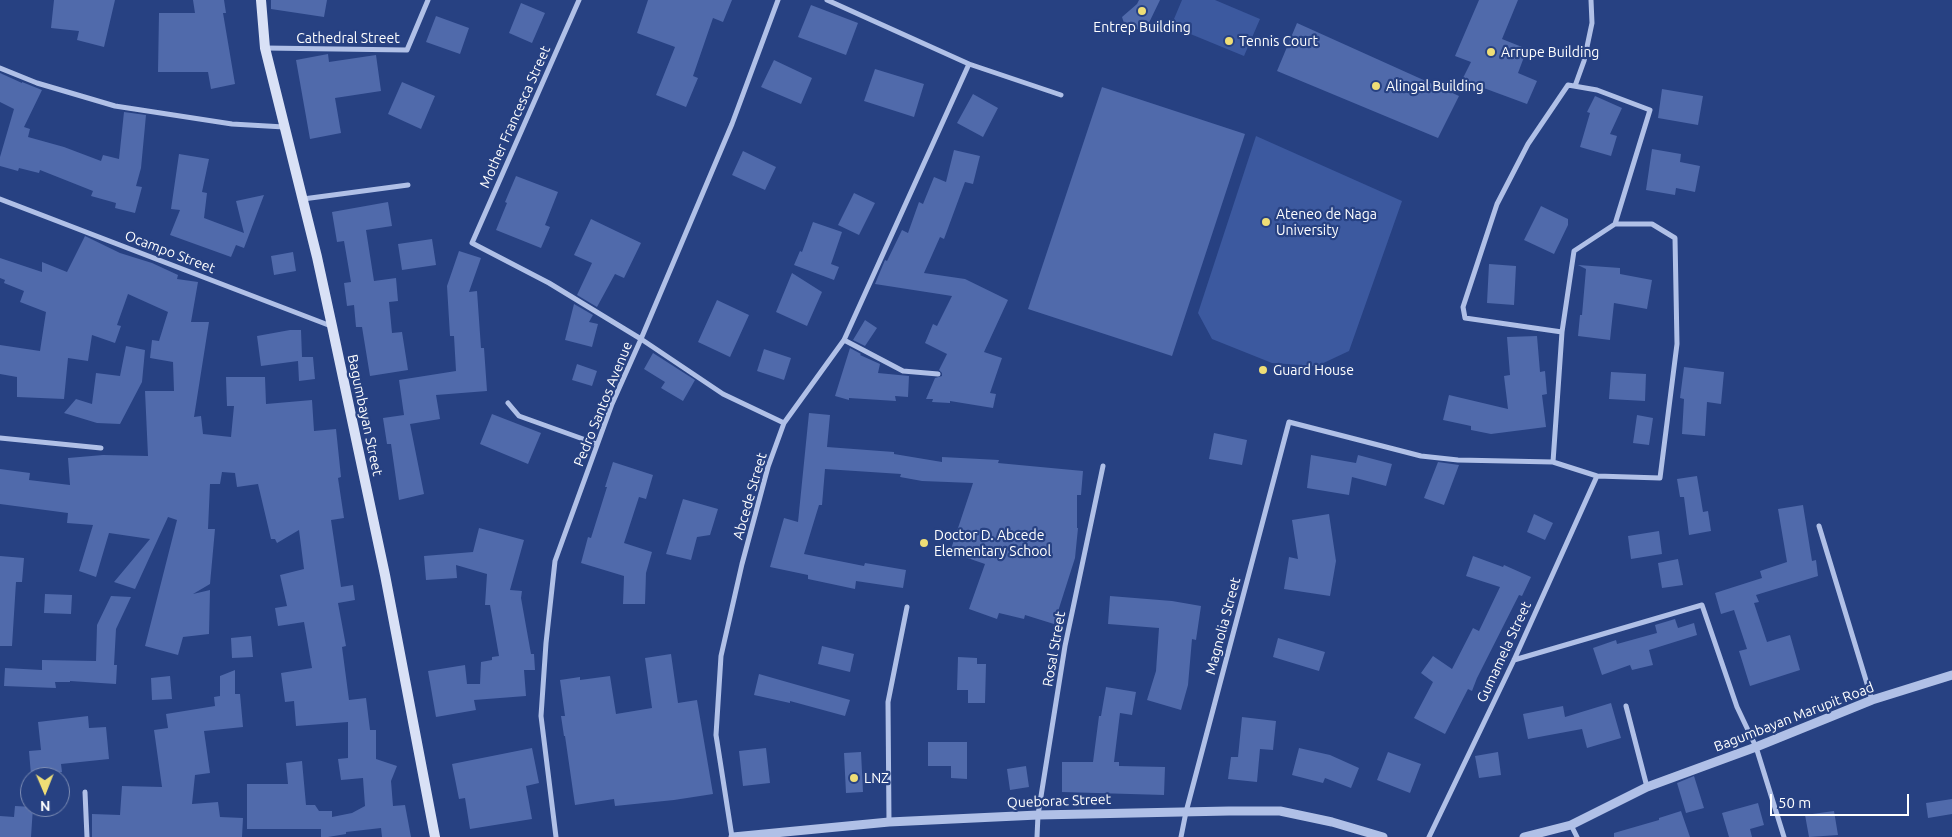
<!DOCTYPE html>
<style>
body{margin:0}
#map{position:relative;width:1952px;height:837px;overflow:hidden;background:#274182;font-family:Ubuntu,sans-serif}
canvas{display:block}
.north{position:absolute;left:20px;top:767px;width:50px;height:50px;box-sizing:border-box;background:#274182;border:1px solid #7d8db4;border-radius:50%;rotate:179deg;font-size:14px;font-weight:700;line-height:20px;text-align:center;color:#fff}
.north::after{content:'';display:block;margin:auto;width:18px;height:22px;background:#efde76;clip-path:polygon(50% 0,100% 100%,50% 72%,0 100%)}
.scale{position:absolute;left:1770px;top:794px;width:139px;height:22px;box-sizing:border-box;border:2px solid #fff;border-top:0;padding-left:6px;font-size:15px;line-height:18px;white-space:nowrap;color:#fff;-webkit-text-stroke:4px #274182;paint-order:stroke}
</style>
<div id="map">
<canvas width="1952" height="837"></canvas>
<div class="north">N</div>
<div class="scale">50 m</div>
</div>
<script>
const context = document.querySelector('canvas').getContext('2d');
context.lineJoin = 'round';
function fill(path, color) { context.fillStyle = color; context.fill(path, 'evenodd'); }
const toPath = rows => new Path2D(rows.map(r => 'M' + r).join(''));
function stroke(path, color, width, dash) { context.strokeStyle = color; context.lineWidth = width; context.lineCap = dash ? 'butt' : 'round'; context.setLineDash(dash || []); context.stroke(path); }
function label(font, color, halo, rows, align = 'center') {
  context.font = font + ' Ubuntu,sans-serif'; context.lineWidth = 4.5; context.setLineDash([]); context.textBaseline = 'middle'; context.strokeStyle = halo; context.fillStyle = color; for (const [text, x, y, turn = 0] of rows) {
    context.save(); context.translate(x, y); context.rotate((+turn || 0) * Math.PI / 180); context.textAlign = isNaN(turn) ? turn : align; if (halo) context.strokeText(text, 0, 0); context.fillText(text, 0, 0); context.restore();
  }
}
const green = toPath([
 [1182,0,1215,0,1260,19,1244,56,1171,26],
 [1256,136,1402,201,1349,351,1317,366,1272,363,1212,339,1198,313]
]);
const building = toPath([
 [54,0,115,0,104,47,77,40,79,31,51,28],
 [193,0,224,0,226,13,223,13,235,84,211,89,208,72,158,72,159,13,195,13],
 [271,0,327,0,324,17,271,9],
 [648,0,732,0,723,22,713,18,693,76,698,78,686,107,656,95,675,47,637,33],
 [1139,0,1160,0,1145,31,1125,26,1122,17,1137,4],
 [1479,0,1518,0,1502,39,1527,49,1518,73,1537,81,1527,104,1462,80,1471,62,1455,56],
 [521,3,545,13,532,43,509,33],
 [811,5,858,23,846,55,798,37],
 [436,16,469,28,460,54,426,42],
 [1297,23,1459,96,1438,138,1277,71],
 [328,54,329,62,376,55,381,91,335,98,341,133,310,139,296,60],
 [774,60,812,78,801,104,761,87],
 [875,69,924,84,914,117,864,101],
 [0,73,22,83,22,82,42,90,24,127,30,129,28,137,64,147,101,161,103,155,119,159,124,112,146,115,141,168,136,186,142,187,135,213,115,208,116,203,91,196,93,191,40,170,39,173,19,168,18,171,0,166,0,157,14,109,0,102],
 [402,82,435,96,421,129,388,114],
 [1102,87,1245,134,1172,356,1028,309],
 [1662,89,1703,96,1698,125,1658,118],
 [973,94,998,108,983,137,957,123],
 [1595,96,1622,108,1610,134,1617,136,1611,156,1580,147,1590,113,1587,112],
 [1652,149,1681,154,1680,162,1700,166,1695,192,1676,188,1675,195,1646,190],
 [954,150,980,156,973,184,965,182,944,239,940,237,924,273,965,279,1008,300,984,352,1002,358,990,393,996,394,993,408,950,401,950,403,932,402,933,399,926,399,935,378,942,376,942,373,939,370,947,354,925,343,933,324,937,326,952,296,875,284,885,260,887,261,902,230,908,233,919,202,923,204,934,177,946,182],
 [743,151,776,167,765,190,732,175],
 [179,154,209,159,202,192,207,193,204,218,244,233,236,201,264,195,244,248,236,245,231,257,170,235,180,210,171,209],
 [516,176,558,192,545,225,550,227,541,248,496,230,507,203,505,202],
 [854,193,875,203,859,235,838,225],
 [388,202,392,226,366,230,374,281,396,278,398,301,389,302,392,333,402,332,408,370,370,376,362,327,356,327,354,305,347,306,344,283,351,282,344,241,337,242,332,212],
 [1541,206,1568,219,1568,225,1554,254,1524,240],
 [591,219,641,243,624,278,615,274,597,307,577,295,592,263,574,255],
 [813,222,842,232,831,264,839,267,834,280,794,265,800,251,802,252],
 [85,236,120,253,152,263,178,275,177,279,198,282,191,322,209,322,194,417,201,416,203,434,231,437,234,406,227,406,226,377,265,377,266,404,312,400,314,431,336,429,341,477,338,478,344,518,331,520,341,587,353,585,355,600,338,603,346,646,342,647,349,700,366,698,370,730,376,730,376,759,397,766,391,781,393,806,405,805,411,837,382,837,381,828,346,832,346,834,328,837,321,837,321,829,247,829,247,784,288,784,286,763,302,761,306,805,315,805,319,811,332,811,332,817,352,813,365,806,363,778,341,780,338,759,348,758,348,722,296,726,294,701,285,702,281,673,312,668,304,622,278,626,275,608,287,606,280,575,304,569,299,530,277,543,275,539,271,539,258,484,237,487,235,473,222,472,220,484,210,484,208,529,215,529,210,584,193,594,210,590,209,634,183,637,178,655,145,646,177,520,168,517,135,589,114,582,150,539,109,533,96,577,79,571,93,525,67,523,68,513,0,504,0,469,30,473,29,480,70,485,68,458,103,455,148,456,145,391,174,391,173,362,150,358,152,340,159,341,168,312,128,294,117,325,121,326,115,343,92,335,88,361,68,358,64,399,17,397,17,377,0,374,0,345,40,351,46,312,20,302,24,291,4,283,5,280,0,278,0,258,42,272,42,262,67,272],
 [432,239,436,265,402,270,398,244],
 [459,251,481,258,469,292,477,291,481,348,484,348,487,391,436,395,440,419,410,424,424,494,399,500,391,444,387,444,383,418,404,415,399,380,456,371,454,336,450,336,447,286],
 [293,252,296,271,274,275,271,256],
 [1489,264,1516,266,1514,305,1487,303],
 [1578,265,1620,268,1620,274,1652,280,1647,309,1614,303,1610,340,1578,336,1580,315,1582,315,1586,269],
 [792,273,822,292,807,326,776,312],
 [717,300,749,315,730,357,698,342],
 [574,304,593,315,589,322,598,324,592,347,565,340],
 [865,320,877,328,865,346,853,340],
 [290,330,301,330,302,357,313,357,315,379,299,381,298,361,261,366,257,336],
 [1537,336,1540,372,1545,371,1547,394,1542,395,1546,427,1491,434,1471,430,1471,426,1443,420,1449,395,1508,409,1504,376,1510,375,1507,337],
 [126,346,145,350,142,382,120,424,97,423,64,413,76,399,92,404,96,373,120,376],
 [850,348,861,354,860,355,880,364,878,373,909,376,908,397,895,396,896,401,849,398,849,400,835,396],
 [764,349,791,358,784,380,757,371],
 [653,353,695,380,683,401,661,388,665,382,644,369],
 [577,364,597,371,592,386,572,380],
 [1684,367,1724,372,1721,404,1707,402,1705,436,1682,434,1684,399,1680,398],
 [1611,372,1646,374,1645,401,1609,399],
 [809,413,830,415,827,447,894,452,894,454,942,462,942,457,999,460,998,463,1083,471,1081,495,1077,495,1077,528,1078,528,1075,558,1054,624,1025,615,1024,619,999,613,997,619,969,609,985,564,950,552,973,483,922,481,900,477,901,474,825,469,822,505,819,505,804,554,864,566,865,563,906,570,903,588,856,581,855,589,808,579,808,575,770,567,784,518,798,522],
 [492,414,541,433,528,464,480,444],
 [1637,415,1653,418,1649,445,1633,443],
 [1214,433,1247,440,1242,465,1209,459],
 [1311,455,1356,463,1358,455,1392,464,1386,486,1352,477,1349,495,1307,488],
 [613,462,653,475,646,499,639,497,624,543,652,552,646,573,645,604,623,604,624,576,581,563,588,537,591,538,607,487,605,487],
 [1438,462,1459,465,1444,505,1424,498],
 [1697,476,1703,512,1708,511,1711,531,1689,535,1684,497,1680,497,1677,479],
 [683,499,718,509,710,535,697,537,691,560,666,554],
 [1803,505,1812,561,1816,560,1818,576,1756,595,1759,602,1754,603,1767,642,1790,635,1800,670,1750,686,1739,651,1747,649,1734,610,1721,614,1715,593,1762,578,1760,571,1787,562,1778,509],
 [1329,514,1336,561,1330,596,1284,589,1289,557,1298,559,1292,520],
 [1534,514,1553,523,1545,540,1527,532],
 [479,528,524,540,510,590,522,591,521,598,531,654,534,654,535,670,524,670,526,696,474,700,476,710,436,717,428,671,465,665,467,684,480,684,481,662,492,660,492,657,499,656,490,605,485,605,487,574,456,565,457,578,426,580,424,556,473,552],
 [1659,531,1662,554,1631,559,1628,536],
 [0,556,24,558,22,582,16,582,12,646,0,646],
 [1473,556,1503,567,1504,565,1531,577,1522,596,1519,595,1477,678,1472,691,1468,689,1445,734,1414,718,1433,682,1421,673,1433,656,1452,669,1473,628,1479,631,1500,587,1466,576],
 [1678,559,1683,585,1662,588,1658,563],
 [45,594,72,595,71,614,44,613],
 [111,596,131,597,116,629,114,665,117,665,116,684,70,681,70,682,55,682,56,688,4,686,5,668,42,670,42,660,96,661,97,625],
 [1110,596,1172,601,1201,606,1196,640,1192,639,1188,685,1181,710,1147,700,1156,671,1159,628,1108,624],
 [1675,619,1678,628,1694,623,1697,635,1649,650,1653,665,1632,670,1630,665,1602,675,1593,648,1616,640,1617,644,1657,633,1655,625],
 [251,636,253,657,232,658,231,638],
 [1278,638,1325,652,1319,671,1273,657],
 [822,646,854,654,850,672,818,664],
 [671,654,678,703,697,700,713,794,674,800,615,806,614,799,575,805,565,736,564,736,561,716,565,716,560,680,580,677,580,680,610,676,616,714,652,708,645,658],
 [958,657,977,658,977,664,986,664,985,703,968,703,968,690,957,690],
 [235,670,235,694,240,694,243,727,204,731,210,773,195,775,192,804,218,802,220,817,243,818,242,837,92,837,92,814,120,815,122,786,162,787,154,730,168,728,166,714,215,706,214,697,220,696,220,676],
 [759,674,850,700,845,716,790,701,790,703,754,695],
 [170,676,172,699,152,700,151,678],
 [1106,687,1136,692,1132,715,1120,713,1114,762,1119,762,1119,766,1165,767,1164,795,1062,792,1062,762,1093,762,1099,716,1101,716],
 [1611,703,1621,738,1587,748,1582,729,1528,739,1523,714,1563,706,1565,717],
 [88,716,89,728,106,727,109,759,61,764,62,772,31,775,29,751,41,750,38,722],
 [1242,717,1276,721,1273,750,1260,749,1257,782,1228,779,1231,757,1238,757],
 [928,742,967,742,967,779,951,778,951,766,928,766],
 [532,748,539,783,526,786,532,819,470,829,465,798,459,799,452,764],
 [766,748,770,783,743,786,739,751],
 [1299,748,1330,755,1359,768,1351,788,1325,778,1323,783,1292,775],
 [861,752,863,792,846,793,844,753],
 [1388,752,1421,764,1410,793,1377,780],
 [1498,752,1501,775,1479,778,1475,756],
 [1026,766,1029,787,1010,790,1007,769],
 [1694,776,1704,808,1686,813,1677,783],
 [1952,799,1952,814,1928,818,1926,803],
 [1758,803,1764,825,1750,829,1752,837,1729,837,1722,813],
 [15,806,33,807,31,837,0,837,0,816,14,817],
 [1681,811,1690,837,1614,837,1614,833,1659,820,1659,818],
 [1834,811,1838,835,1809,837,1805,815]
]);
const minor = toPath([
 [579,0,472,243,549,283,641,339,723,394,784,423],
 [827,0,969,64,1061,95],
 [265,48,407,50,428,0],
 [0,68,37,83,115,106,232,124,284,127],
 [1575,86,1584,61,1592,23,1591,0],
 [0,199,331,326],
 [303,199,408,185],
 [1562,332,1465,318,1463,307,1497,204,1528,144,1568,85,1597,90,1650,110,1615,224],
 [844,340,903,371,938,374],
 [508,403,519,416,597,444],
 [0,438,101,448],
 [1819,526,1872,700],
 [1514,660,1702,605,1737,707,1756,747,1784,837],
 [1626,706,1647,787],
 [85,792,87,837],
 [889,822,888,702,907,607],
 [1571,825,1577,837],
 [556,837,541,716,546,643,555,561,612,404,641,339,732,124,778,0],
 [732,837,716,735,721,656,742,564,768,467,784,423,844,340,969,64],
 [1037,837,1038,815,1065,646,1103,466],
 [1181,837,1186,812,1289,422,1421,456,1458,460,1553,462,1597,476,1660,478,1677,344,1675,238,1652,224,1615,224,1574,251,1562,332,1553,462],
 [1429,837,1514,660,1597,476]
]);
const tertiary = toPath([
 [733,837,889,822,1038,815,1229,811,1280,811,1332,822,1383,837],
 [1524,837,1571,825,1647,787,1756,747,1872,700,1952,675]
]);
const secondary = toPath([
 [261,0,265,48,317,257,332,326,385,575,435,837]
]);
const markers = [
 [1142,11,5,"#efde76"],
 [1229,41,5,"#efde76"],
 [1491,52,5,"#efde76"],
 [1376,86,5,"#efde76"],
 [1266,222,5,"#efde76"],
 [1263,370,5,"#efde76"],
 [924,543,5,"#efde76"],
 [854,778,5,"#efde76"]
];
const poiNames = [
 ["Entrep Building",1142,27,"center"],
 ["Tennis Court",1239,41],
 ["Arrupe Building",1501,52],
 ["Alingal Building",1386,86],
 ["Ateneo de Naga",1276,214],
 ["University",1276,230],
 ["Guard House",1273,370],
 ["Doctor D. Abcede",934,535],
 ["Elementary School",934,551],
 ["LNZ",864,778]
];
const streetNames = [
 ["Cathedral Street",348,38],
 ["Mother Francesca Street",515,117,-66],
 ["Ocampo Street",170,252,21],
 ["Pedro Santos Avenue",603,404,-68],
 ["Bagumbayan Street",365,415,78],
 ["Abcede Street",750,496,-74],
 ["Magnolia Street",1223,626,-75],
 ["Rosal Street",1054,649,-80],
 ["Gumamela Street",1504,652,-65],
 ["Bagumbayan Marupit Road",1794,717,-21],
 ["Queborac Street",1059,801,-2]
];
fill(green, '#3c599f');
fill(building, '#506aab');
stroke(minor, '#b0c0e7', 5);
stroke(tertiary, '#b0c0e7', 9);
stroke(secondary, '#d9e1f6', 10);
for (const [x, y, r, color] of markers) { const dot = new Path2D(); dot.arc(x, y, r, 0, 2 * Math.PI); context.fillStyle = color; context.fill(dot); stroke(dot, '#274182', 2); }
label('14px', '#fff', '#274182', poiNames, 'left');
label('14px', '#fff', '#274182', streetNames);
</script>
